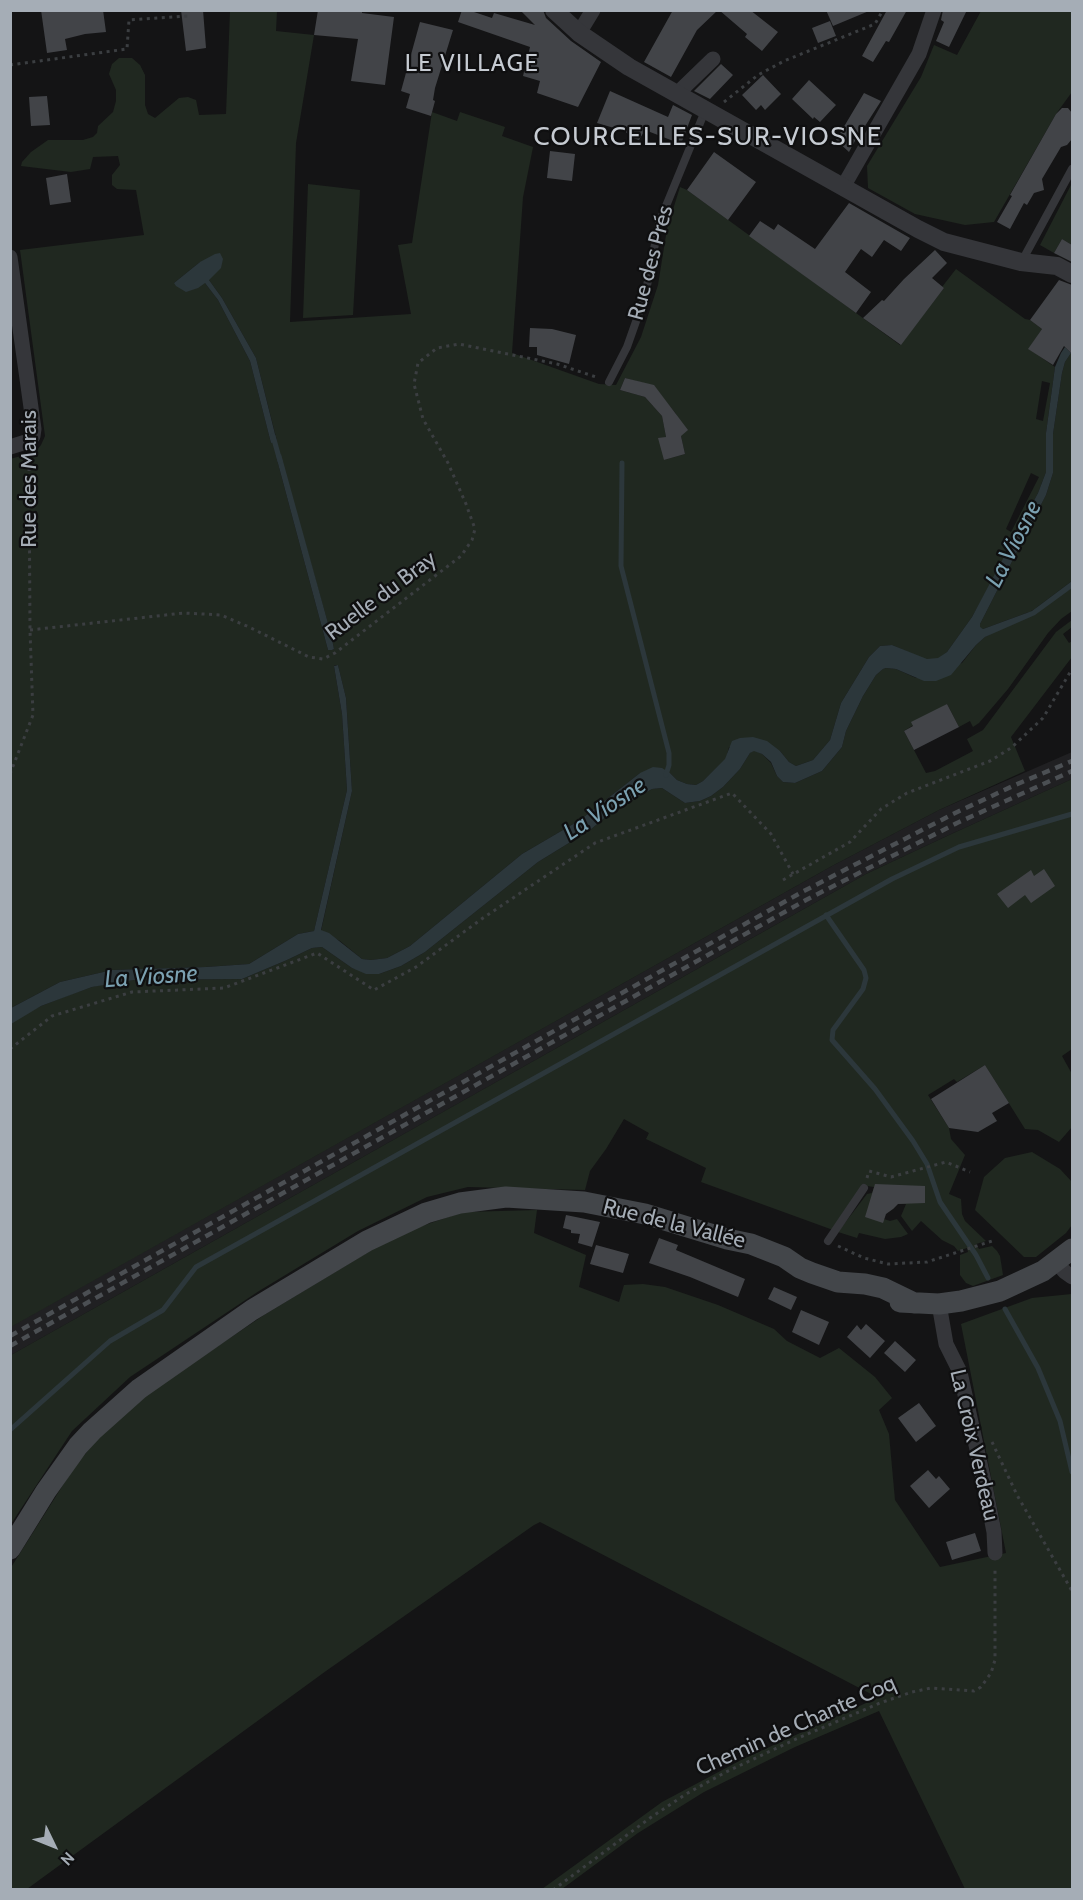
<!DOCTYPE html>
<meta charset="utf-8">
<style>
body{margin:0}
#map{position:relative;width:1083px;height:1900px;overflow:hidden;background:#141415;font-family:Cabin,sans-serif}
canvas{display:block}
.frame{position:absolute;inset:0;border:12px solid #a5adb6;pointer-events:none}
.north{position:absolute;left:24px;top:1816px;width:60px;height:60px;-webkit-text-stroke:4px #0f0f10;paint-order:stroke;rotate:133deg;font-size:16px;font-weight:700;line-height:24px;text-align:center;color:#a5adb6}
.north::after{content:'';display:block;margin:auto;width:21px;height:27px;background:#a5adb6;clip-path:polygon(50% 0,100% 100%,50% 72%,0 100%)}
</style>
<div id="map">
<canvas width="1083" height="1900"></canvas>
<div class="frame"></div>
<div class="north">N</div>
</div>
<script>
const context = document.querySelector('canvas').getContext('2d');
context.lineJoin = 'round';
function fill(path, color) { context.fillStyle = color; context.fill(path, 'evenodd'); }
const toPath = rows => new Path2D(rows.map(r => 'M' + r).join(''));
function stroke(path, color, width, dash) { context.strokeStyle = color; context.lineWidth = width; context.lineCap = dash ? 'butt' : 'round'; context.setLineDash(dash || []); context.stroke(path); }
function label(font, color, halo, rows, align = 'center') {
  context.font = font + ' Cabin,sans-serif'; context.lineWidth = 4.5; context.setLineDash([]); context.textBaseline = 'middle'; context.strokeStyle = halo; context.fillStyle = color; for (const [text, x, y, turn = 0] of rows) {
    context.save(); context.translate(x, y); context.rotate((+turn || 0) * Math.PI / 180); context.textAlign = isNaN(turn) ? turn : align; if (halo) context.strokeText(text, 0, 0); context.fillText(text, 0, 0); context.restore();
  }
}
const built = toPath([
 [1072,752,1072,779,947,836,866,874,11,1355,10,1327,832,866,939,810]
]);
const green = toPath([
 [230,11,277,11,276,31,314,35,296,143,290,322,411,314,398,245,412,243,432,112,457,121,460,112,505,127,502,136,533,147,523,197,512,353,599,384,616,385,641,337,658,285,667,229,680,187,687,190,900,345,944,288,942,287,956,269,1025,319,1030,320,1042,329,1029,349,1055,367,1046,433,1046,472,1038,493,990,585,972,617,947,652,938,659,927,660,892,645,880,646,869,657,841,703,830,740,813,760,796,766,789,762,780,751,729,747,726,759,703,781,696,785,687,784,677,780,670,773,640,773,580,820,522,854,410,946,387,958,371,960,362,959,340,941,321,931,352,791,346,698,338,665,335,665,334,666,342,714,347,790,314,931,298,934,249,964,206,967,112,970,60,982,11,1008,10,459,35,452,41,445,45,436,20,250,144,235,136,190,117,189,112,185,112,175,120,165,118,156,93,157,90,169,71,172,21,166,22,162,31,152,48,140,83,140,93,137,97,133,98,126,113,112,116,101,116,90,109,74,112,64,119,58,132,58,140,65,145,75,145,105,148,114,155,118,179,98,188,97,196,100,199,115,226,114],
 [200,262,209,280,222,298,256,358,277,441,271,443,250,361,218,300,205,283,174,283],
 [625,378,654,386,676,414,685,454,664,460,666,437,662,416,645,397,620,390],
 [1042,381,1050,383,1043,421,1036,419],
 [280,455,331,634,334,649,332,650,328,650,276,456],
 [1031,473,1039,477,1011,532,1006,529],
 [981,11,1072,11,1072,92,1056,114,994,222,965,225,915,214,868,188,867,166,921,77,934,45,957,55],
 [1072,183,1072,245,1062,239,1054,253,1040,245],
 [308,184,360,190,353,315,303,318],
 [1071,353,1072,581,1032,611,983,629,980,628,980,624,1046,495,1053,473,1053,434,1062,373,1065,362],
 [1072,588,1072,611,1061,619,1048,633,1008,689,979,723,973,727,970,721,959,727,947,704,904,731,926,773,935,771,973,751,967,739,983,730,1056,632,1072,620,1072,627,1063,634,1069,643,1072,641,1072,657,1011,737,1025,771,939,810,832,866,11,1327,10,1024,19,1017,41,1006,72,994,92,987,113,982,134,980,242,979,287,960,312,948,322,947,352,968,379,974,401,966,425,952,538,862,590,830,613,811,652,789,662,788,685,803,700,801,711,796,723,787,740,769,750,753,754,750,762,754,771,763,777,776,783,782,795,783,822,771,842,747,846,731,863,696,876,675,883,669,886,668,896,669,916,678,962,663,976,645,985,637],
 [1072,779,1072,1049,1062,1056,1072,1074,1072,1127,1059,1142,1038,1130,1025,1129,985,1065,957,1082,954,1079,928,1095,949,1128,951,1139,965,1155,949,1194,961,1199,962,1214,965,1221,986,1241,976,1244,979,1249,992,1246,997,1251,1000,1256,1003,1275,973,1286,966,1283,960,1275,960,1255,968,1252,967,1248,958,1251,954,1246,942,1240,921,1221,912,1231,901,1216,906,1204,897,1204,893,1209,886,1211,884,1219,890,1221,897,1219,908,1234,901,1237,885,1239,859,1233,857,1238,838,1232,867,1194,872,1193,874,1187,867,1186,833,1230,701,1182,706,1168,646,1139,649,1133,624,1119,606,1149,590,1171,585,1190,468,1187,427,1197,358,1231,259,1291,130,1377,72,1431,11,1524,11,1355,866,874,947,836],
 [1032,1152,1060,1169,1072,1182,1072,1225,1066,1233,1036,1257,1024,1257,975,1210,984,1177,1005,1158],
 [537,1210,534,1233,586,1255,579,1287,619,1302,624,1285,643,1284,665,1287,718,1305,774,1329,787,1341,820,1358,839,1348,875,1377,892,1398,879,1410,889,1434,895,1500,940,1567,1006,1553,961,1324,1032,1298,1072,1294,1072,1889,965,1889,879,1711,795,1747,704,1792,638,1833,562,1889,542,1889,662,1802,743,1759,866,1703,872,1697,871,1694,540,1522,534,1525,326,1671,27,1889,11,1889,10,1569,75,1466,102,1434,153,1390,264,1315,375,1248,419,1227,463,1212]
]);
const water = toPath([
 [220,253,223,259,221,268,209,280,222,298,256,358,277,442,271,443,250,361,218,300,205,283,198,288,186,292,176,286,174,283,200,262,215,254],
 [1065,347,1071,353,1065,362,1062,373,1053,434,1053,473,1046,495,980,624,980,627,983,629,1032,611,1072,581,1072,588,1035,615,985,637,976,645,951,675,936,681,924,681,896,669,886,668,883,669,876,675,863,696,846,731,842,747,822,771,795,783,783,782,777,776,771,762,762,754,754,751,750,753,740,769,723,787,711,796,700,801,685,803,662,788,652,789,613,811,590,830,538,862,425,952,401,966,379,974,366,974,352,968,322,947,312,948,287,960,242,979,134,980,92,987,41,1006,11,1024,11,1008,60,982,112,970,206,967,249,964,298,934,314,931,347,790,342,714,334,666,338,665,346,698,352,791,321,930,329,933,362,959,371,960,387,958,410,946,522,854,580,820,640,773,653,767,662,768,670,773,677,780,687,784,696,785,703,781,725,759,732,741,740,738,753,737,767,741,780,751,789,762,796,766,813,760,830,740,841,703,869,657,880,646,892,645,927,659,938,658,947,652,972,617,1038,493,1046,472,1046,433,1055,367,1061,353],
 [281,454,331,634,334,649,332,650,328,650,276,456]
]);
const stream = toPath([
 [273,436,280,461],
 [622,463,621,566,669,753,669,765,666,775],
 [826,915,864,970,866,978,863,989,833,1030,832,1040,875,1089,913,1141,927,1164,940,1202,976,1255,988,1278],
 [1005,1309,1038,1368,1060,1421,1072,1472],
 [10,1430,110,1341,163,1310,196,1267,892,879,959,847,1072,814]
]);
const building = toPath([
 [41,10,103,10,106,32,85,34,65,39,67,50,47,53],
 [181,10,203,10,206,48,186,51],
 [318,10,362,10,362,13,394,17,385,85,351,81,358,39,314,35],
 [462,10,468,10,492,18,494,13,535,25,520,10,543,10,546,18,571,41,601,62,578,107,537,93,540,81,523,76,530,47,458,22],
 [673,10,718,10,697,30,671,77,644,62],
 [719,10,750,10,778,32,762,51,745,37,747,34],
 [826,10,869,10,869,11,833,26],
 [887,10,907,10,889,42,886,41,873,62,862,56],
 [943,10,967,10,949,47,936,41,944,22,941,20],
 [830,21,836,36,818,43,812,28],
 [420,22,453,30,435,88,433,100,435,101,431,116,406,108,410,94,401,91],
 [721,64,733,75,710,99,694,91],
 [763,75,781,94,765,110,761,105,756,110,742,95],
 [809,80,836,105,820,122,814,117,813,119,792,99],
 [610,91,668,117,673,105,692,115,681,144,645,130,639,140,630,137,626,132,621,130,597,123],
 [864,93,881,101,865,126,863,126,849,152,836,140],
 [47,96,50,125,31,126,29,97],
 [1062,108,1068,108,1072,113,1072,139,1067,145,1061,147,1042,179,1044,190,1034,193,1027,205,1024,203,1010,229,997,222,1012,196,1010,195,1056,114],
 [550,151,575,154,572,181,547,178],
 [714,152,756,182,728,220,687,190],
 [67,174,71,202,50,205,46,178],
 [849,203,910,238,901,251,884,240,872,257,861,249,845,272,871,292,856,313,749,236,760,221,774,230,778,224,815,249],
 [1062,239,1072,245,1072,262,1054,253],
 [935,250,947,263,932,278,944,288,901,345,863,318,882,300,884,301,904,279],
 [1059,280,1072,285,1072,354,1064,346,1053,365,1028,349,1042,329,1030,320],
 [530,328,552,329,576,335,569,364,537,355,537,347,529,347],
 [625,378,654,385,688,430,681,436,685,454,664,460,658,438,666,437,662,416,645,397,620,390],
 [947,704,959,727,914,750,904,731,913,726,911,722],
 [1044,869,1055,886,1031,903,1025,895,1008,908,997,894,1031,870,1034,876],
 [985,1065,1009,1103,992,1113,997,1121,978,1132,949,1128,931,1099],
 [875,1184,925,1186,925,1203,898,1204,893,1209,886,1214,883,1223,865,1217],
 [566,1215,600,1222,592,1247,578,1243,580,1234,571,1233,571,1230,563,1228],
 [659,1238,678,1245,676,1250,745,1279,738,1297,690,1277,649,1263],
 [596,1245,629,1254,623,1273,590,1264],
 [774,1287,797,1297,791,1310,768,1299],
 [801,1310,829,1322,819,1345,792,1332],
 [866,1324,885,1341,870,1358,847,1337,857,1325,861,1330],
 [895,1341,916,1360,905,1372,884,1353],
 [919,1403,936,1426,916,1442,898,1418],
 [928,1470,936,1479,939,1476,950,1489,929,1508,910,1486],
 [975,1533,981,1551,952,1560,946,1542]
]);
const path = toPath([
 [10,65,127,49,129,20,188,16],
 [724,102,758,75,784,61,875,24,883,10],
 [30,630,184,613,221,615,249,627,309,657,323,659,335,653,461,556,472,540,475,529,466,504,448,463,423,419,414,384,418,363,437,348,459,344,557,364,599,378],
 [10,774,33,715,30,630,29,458],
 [783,880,850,842,881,809,907,793,990,761,1011,748,1043,718,1072,669],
 [10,1049,52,1016,132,992,224,988,317,953,374,990,416,967,483,918,595,843,732,793,771,834,793,874],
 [867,1178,869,1171,891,1177,946,1162,970,1172],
 [838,1246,864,1258,888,1264,927,1262,992,1241],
 [992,1442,1017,1495,1072,1591],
 [553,1890,650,1818,686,1794,726,1772,796,1739,880,1703,912,1692,931,1688,974,1691,981,1687,991,1673,995,1660,995,1567]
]);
const service = toPath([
 [1022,261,1072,169],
 [609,382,627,347,645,296,659,223,705,111],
 [828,1241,864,1188]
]);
const minor = toPath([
 [579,33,593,10],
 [680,94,683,88,713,59],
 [843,187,919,54,934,10],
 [10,257,34,429,33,436,29,441,10,447],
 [1056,1262,1065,1272,1072,1277],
 [939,1304,946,1344,960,1372,985,1486,994,1532,995,1553]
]);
const tertiary = toPath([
 [554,10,579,33,629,67,918,229,944,242,1021,262,1057,266,1072,274]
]);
const secondary = toPath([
 [900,1302,939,1304,961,1301,1000,1291,1043,1271,1072,1249],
 [10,1549,46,1491,78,1446,92,1431,139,1389,252,1310,367,1241,426,1213,460,1203,506,1197,584,1202,645,1214,727,1239,751,1244,784,1257,800,1268,812,1273,838,1282,865,1284,883,1288,914,1303]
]);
const rail = toPath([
 [10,1336,802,892,953,814,1015,785,1072,761],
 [10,1346,806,900,957,823,1072,771]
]);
const streetNames = [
 ["Rue des Prés",651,263,-75],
 ["Rue des Marais",30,479,-90],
 ["Ruelle du Bray",381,596,-37],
 ["Rue de la Vallée",674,1224,14],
 ["La Croix Verdeau",974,1445,77],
 ["Chemin de Chante Coq",796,1726,-24]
];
const neighbourhoodNames = [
 ["LE VILLAGE",472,64]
];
const waterNames = [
 ["La Viosne",1014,544,-63],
 ["La Viosne",605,809,-34],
 ["La Viosne",151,977,-4]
];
const quarterNames = [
 ["COURCELLES-SUR-VIOSNE",708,137]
];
fill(built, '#202022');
fill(green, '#202820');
fill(water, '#2c373b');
stroke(stream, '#2c373b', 5);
fill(building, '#424448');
stroke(path, '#3b3e41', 3, [3, 4.5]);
stroke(service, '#35363a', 8);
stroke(minor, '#35363a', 15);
stroke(tertiary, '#35363a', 18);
stroke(secondary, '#43464a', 21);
stroke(rail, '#4b4f53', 4.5, [8, 6]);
label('22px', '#a5adb6', '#0f0f10', streetNames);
context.letterSpacing = '1.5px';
label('24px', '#c6cbd2', '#0f0f10', neighbourhoodNames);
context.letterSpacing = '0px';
label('italic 24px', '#7ba1b1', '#0f0f10', waterNames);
context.letterSpacing = '1.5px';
label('26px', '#c6cbd2', '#0f0f10', quarterNames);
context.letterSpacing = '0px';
</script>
